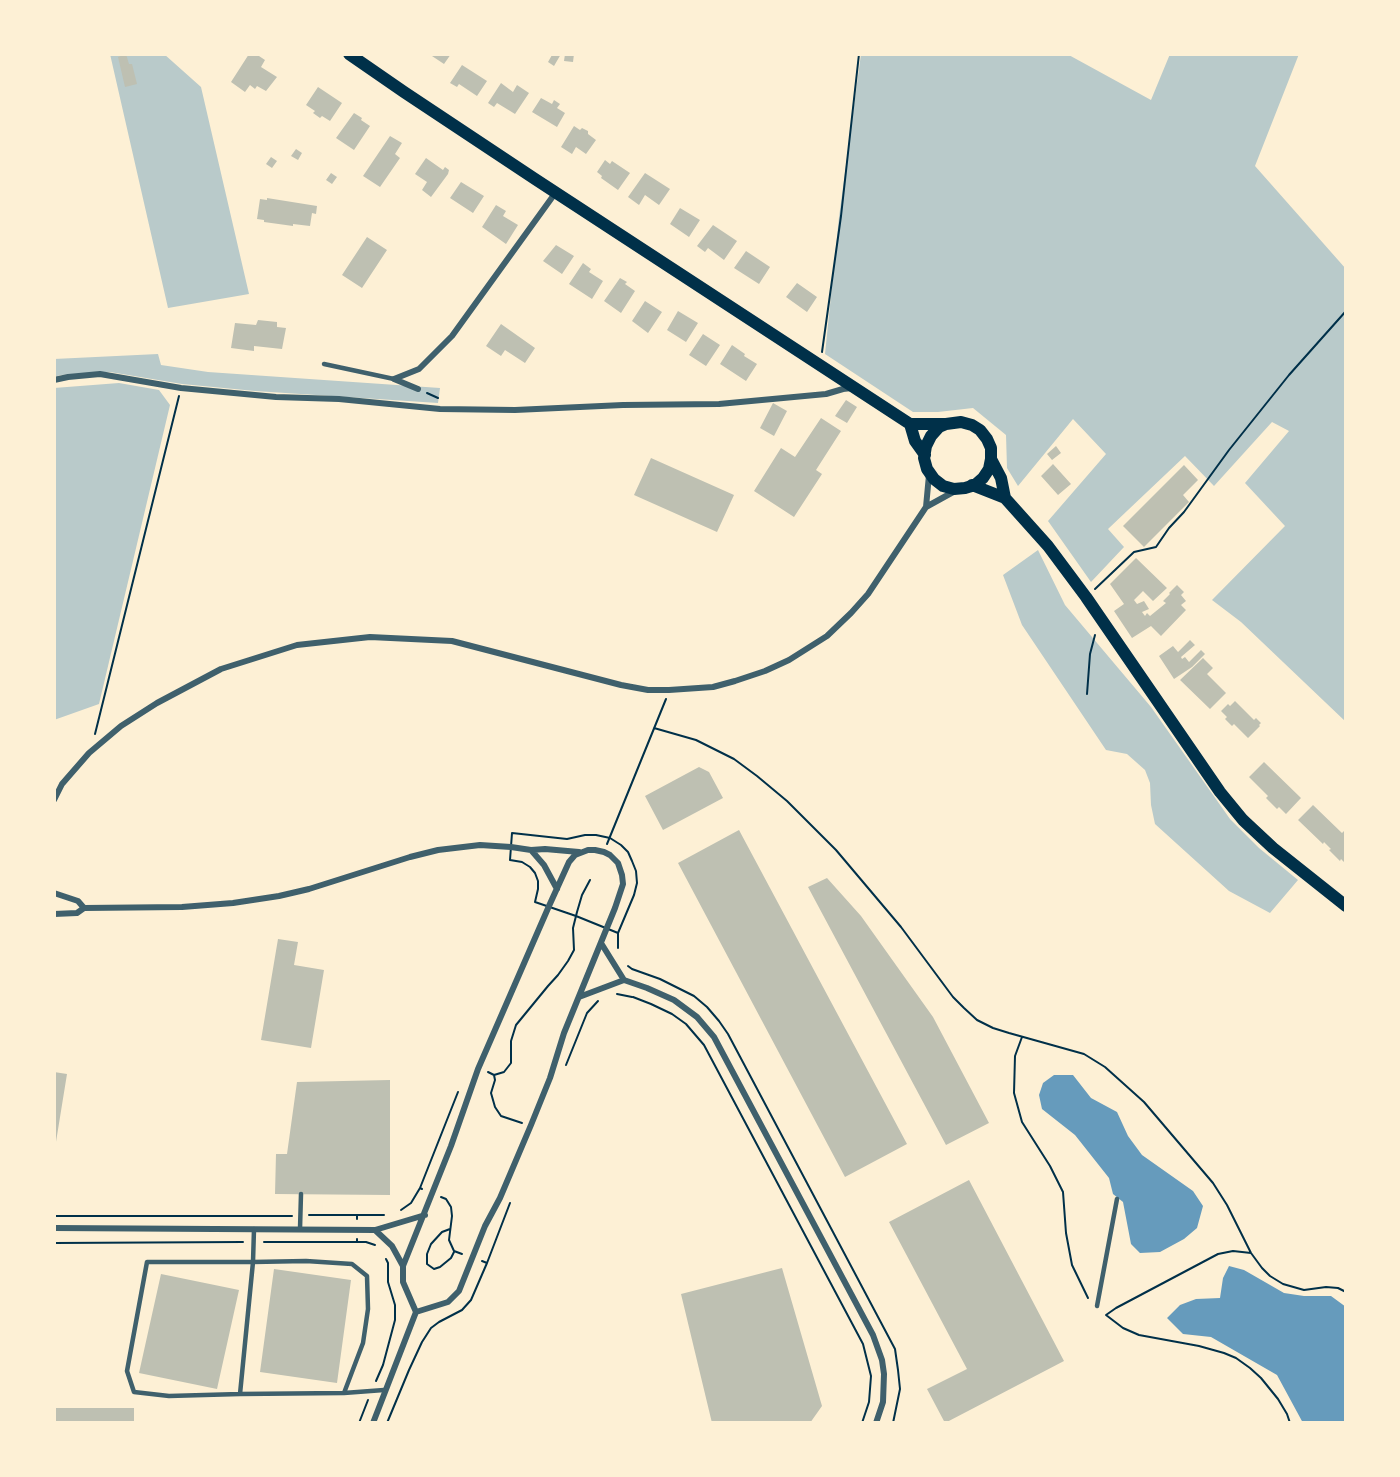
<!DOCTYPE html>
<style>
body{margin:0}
#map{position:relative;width:1400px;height:1477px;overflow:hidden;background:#fdf0d5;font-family:Overpass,sans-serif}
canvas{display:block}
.frame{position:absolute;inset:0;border:56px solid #fdf0d5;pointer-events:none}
</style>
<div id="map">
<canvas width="1400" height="1477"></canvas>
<div class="frame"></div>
</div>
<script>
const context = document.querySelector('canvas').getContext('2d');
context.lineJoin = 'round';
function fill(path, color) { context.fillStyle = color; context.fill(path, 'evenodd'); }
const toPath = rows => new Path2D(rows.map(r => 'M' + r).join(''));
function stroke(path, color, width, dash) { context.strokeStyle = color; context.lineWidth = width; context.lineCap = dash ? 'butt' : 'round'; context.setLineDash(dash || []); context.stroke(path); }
const green = toPath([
 [110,54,164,54,201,87,249,294,168,308],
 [861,54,1067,54,1151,100,1170,54,1299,54,1255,166,1346,269,1346,722,1241,622,1212,600,1285,526,1245,483,1289,431,1272,422,1214,486,1185,456,1108,529,1124,547,1091,582,1048,521,1106,454,1073,419,1018,486,1007,468,1006,435,973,408,938,412,913,412,825,354,839,217],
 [158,354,161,365,208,372,440,388,438,403,255,391,182,384,110,372,61,375,54,377,54,359],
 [119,383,159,390,170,405,99,704,54,720,54,388],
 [1038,550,1065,605,1151,707,1230,819,1259,848,1298,880,1270,913,1229,891,1155,824,1151,805,1150,783,1145,770,1127,754,1106,750,1022,625,1003,575]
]);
const water = toPath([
 [1054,1075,1073,1075,1091,1098,1117,1112,1128,1136,1142,1155,1193,1191,1203,1206,1197,1228,1184,1239,1160,1252,1140,1253,1131,1244,1123,1202,1113,1194,1109,1178,1075,1135,1042,1109,1039,1095,1043,1083],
 [1229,1266,1244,1270,1284,1293,1304,1296,1331,1296,1346,1307,1346,1423,1303,1423,1277,1375,1211,1337,1183,1334,1167,1318,1180,1305,1196,1299,1220,1298,1223,1278]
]);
const building = toPath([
 [126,54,129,64,132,64,137,84,125,87,118,57],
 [249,54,256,54,265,60,261,67,277,77,266,91,257,86,255,89,250,85,245,92,231,82],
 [429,54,451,54,444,64],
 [555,54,561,54,554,66,548,62,552,55,554,56],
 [565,54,574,54,573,62,564,61],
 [462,65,487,81,477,96,459,84,457,87,450,83],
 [501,83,513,92,517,85,529,93,515,114,497,103,494,107,488,103],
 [318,87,342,103,330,121,322,116,320,118,313,113,315,111,306,105],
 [541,98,552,104,554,100,560,104,557,108,565,113,557,127,532,112],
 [354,113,362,118,361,120,370,126,354,150,336,138],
 [574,126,580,130,582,128,588,131,588,134,596,140,586,154,576,147,572,154,561,147],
 [390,136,402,143,395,154,400,158,380,187,363,176],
 [296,149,302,153,298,160,291,156],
 [271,157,277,161,272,168,266,164],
 [426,158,443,170,445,167,449,170,448,174,431,197,422,190,427,182,415,174],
 [605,160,610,164,612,161,630,173,618,190,601,178,602,176,597,172],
 [331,173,337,177,332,184,326,180],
 [645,173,670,189,659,205,645,195,639,205,628,197],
 [461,182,484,196,473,213,450,198],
 [267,198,317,206,316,214,312,213,310,226,293,224,293,226,264,222,264,220,257,219,260,199,267,200],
 [496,205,506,211,503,216,518,225,506,244,482,227],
 [680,208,700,220,689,237,670,224],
 [713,225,737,241,724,260,708,248,705,252,697,246],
 [367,237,387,250,362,288,342,275],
 [556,245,574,256,562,274,543,261],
 [746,251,770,267,759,284,734,268],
 [583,263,591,269,589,272,603,281,592,299,569,284],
 [620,278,627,282,625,284,635,291,621,313,604,301],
 [797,283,817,297,807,312,786,297],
 [645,301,662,312,648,333,632,321],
 [678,311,698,323,686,342,667,330],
 [258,320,277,322,277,327,286,328,282,349,254,346,254,351,231,348,235,323,256,325],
 [501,324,535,348,525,363,505,350,501,356,486,346],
 [703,334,720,345,706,366,689,355],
 [732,345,745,354,744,356,757,364,746,381,720,364],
 [846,400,857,407,847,423,835,416],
 [773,403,787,411,774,436,760,428],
 [821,418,841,431,816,470,822,474,794,517,754,491,781,448,795,457],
 [1056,446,1061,453,1052,460,1047,454],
 [651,458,734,495,717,532,634,495],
 [1053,464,1071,484,1058,495,1041,476],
 [1184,465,1198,480,1183,495,1189,502,1144,547,1123,526],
 [1136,558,1167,588,1153,601,1143,591,1134,600,1137,604,1144,601,1149,609,1142,612,1145,616,1147,613,1150,616,1166,603,1163,601,1170,594,1169,593,1177,585,1184,592,1181,595,1186,601,1181,605,1186,610,1161,636,1151,626,1132,638,1114,611,1124,604,1110,584],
 [1190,640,1195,645,1181,657,1182,659,1185,657,1189,662,1201,650,1205,654,1192,667,1174,679,1159,656,1173,646,1178,652],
 [1203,658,1213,668,1207,674,1226,693,1210,709,1180,680],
 [1235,701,1254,720,1256,718,1261,723,1259,725,1260,726,1248,738,1234,724,1232,726,1225,719,1227,717,1221,711,1228,704,1230,706],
 [1264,762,1301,798,1286,814,1279,807,1277,809,1266,798,1268,796,1249,777],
 [699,767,709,772,723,798,663,830,645,796],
 [1313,805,1342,833,1344,831,1346,833,1346,864,1341,859,1340,861,1329,850,1331,849,1324,842,1323,844,1298,820],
 [739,830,907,1144,845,1177,678,863],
 [827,878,861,916,933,1017,989,1123,946,1145,808,887],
 [278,939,298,942,294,965,324,970,311,1048,261,1040],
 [54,1072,67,1074,55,1148,54,1148],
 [390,1080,390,1195,275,1194,276,1154,287,1154,297,1082],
 [969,1180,1064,1361,945,1423,927,1389,967,1369,889,1222],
 [782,1268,822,1406,810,1423,712,1423,681,1294],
 [274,1269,351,1280,337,1383,260,1372],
 [161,1274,239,1290,217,1389,139,1373],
 [54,1408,134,1408,134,1423,54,1423]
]);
const path = toPath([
 [822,352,841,216,859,54],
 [427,393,438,398],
 [1095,589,1134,552,1156,547,1169,528,1184,512,1229,450,1289,375,1346,311],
 [1087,694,1090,654,1095,635],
 [654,728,696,740,734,759,757,776,787,801,836,850,901,927,953,997,964,1008,977,1020,993,1028,1009,1033,1084,1054,1105,1067,1144,1102,1213,1183,1227,1205,1251,1253,1262,1268,1270,1276,1283,1284,1304,1290,1326,1287,1338,1288,1346,1292],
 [95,734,179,396],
 [512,833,567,839,585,835,596,835,610,838,621,845,628,852,632,861,636,871,637,883,634,895,618,933,576,916,535,902,538,889,538,881,535,873,530,867,522,862,510,860,512,833],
 [607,844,666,699],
 [618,948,618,933],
 [628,966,632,969,660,979,694,996,707,1007,719,1021,728,1034,895,1349,898,1370,900,1389,893,1423],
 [617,994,632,997],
 [633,997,651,1004,672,1014,686,1024,704,1045,863,1344,871,1376,869,1402,862,1423],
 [1022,1037,1015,1056,1014,1093,1022,1122,1050,1166,1063,1192,1066,1233,1072,1265,1088,1298],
 [566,1065,587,1013,598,1001],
 [488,1072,494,1075,504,1072,511,1063,511,1041,516,1025,548,986,558,975,568,961,574,950,573,928,577,912,582,895,590,880],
 [494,1075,495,1080,491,1093,495,1107,501,1116,522,1123],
 [422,1189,420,1188,458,1092],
 [441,1197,446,1199,451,1207,452,1216,449,1240,454,1251,462,1254],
 [401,1210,411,1203,420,1188],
 [309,1215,357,1215],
 [54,1216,292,1216],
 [357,1219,357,1215,384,1215],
 [450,1229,442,1232,431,1244,427,1254,427,1264,434,1269,440,1267,451,1258,454,1252],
 [357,1239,357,1242,366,1242,375,1245],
 [264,1242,357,1242],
 [54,1243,243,1242],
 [1251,1253,1233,1251,1218,1254,1116,1308,1106,1315,1123,1328,1139,1335,1199,1346,1224,1353,1236,1358,1250,1368,1261,1378,1278,1399,1287,1414,1290,1423],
 [482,1261,487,1263,510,1203],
 [376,1381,383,1365,395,1320,395,1305,388,1282,388,1263,386,1259],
 [359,1423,368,1400],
 [387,1423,409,1370,422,1342,431,1328,439,1322,462,1310,471,1300,487,1263]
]);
const service = toPath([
 [324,364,394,379],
 [300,1229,301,1194],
 [1097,1306,1117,1199],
 [344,1393,363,1343,368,1309,367,1276,352,1264,306,1261,253,1262,147,1262,127,1371,134,1392,169,1396,240,1394,344,1393,384,1390],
 [240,1394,253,1262,254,1229]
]);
const minor = toPath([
 [394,379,419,369,452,336,556,192],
 [394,379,418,389],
 [54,380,68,377,100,374,181,388,276,397,339,399,440,409,515,410,623,405,719,404,826,394,843,389,852,388],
 [929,475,926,507,955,491],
 [54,800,62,784,89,753,121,726,157,703,221,669,297,645,370,637,452,641,621,685,648,690,669,690,713,687,735,681,765,671,789,660,827,636,851,613,868,594,926,507],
 [588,850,595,850,604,852,610,855,618,863,622,875,623,884,615,908,564,1033,550,1078,531,1125,500,1198,485,1226,459,1291,448,1302,416,1312,403,1282,403,1266,451,1146,478,1069,549,906,569,862,575,855,588,850],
 [557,889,544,865,531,850,545,849,579,852],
 [54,893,78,901,84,908,77,913,54,914],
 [84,908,182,907,233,903,279,896,309,889,410,857,438,850,480,845,511,847,531,850],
 [624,980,647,988,674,1000,697,1017,714,1037,873,1335,882,1360,884,1374,883,1402,876,1423],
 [579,997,624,980,601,943],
 [54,1228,375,1230],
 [403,1266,392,1246,375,1230,425,1215],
 [373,1423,416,1312]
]);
const secondary = toPath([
 [349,54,404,92,535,179,910,424],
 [910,424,946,424,961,422,972,425,980,430,987,439,991,448,991,459,989,469,983,478,975,485,965,488,954,489,943,486,934,479,927,469,924,458,926,446,931,436,939,427,946,424],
 [910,424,915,441,925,455],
 [991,459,1001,478,1005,498],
 [972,485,1005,498,1048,546,1086,597,1220,792,1243,820,1273,848,1346,906]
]);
fill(green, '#b9caca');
fill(water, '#669bbc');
fill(building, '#bec0b2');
stroke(path, '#003049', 2);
stroke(service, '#3f606c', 4.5);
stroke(minor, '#3f606c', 6);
stroke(secondary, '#003049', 12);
</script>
